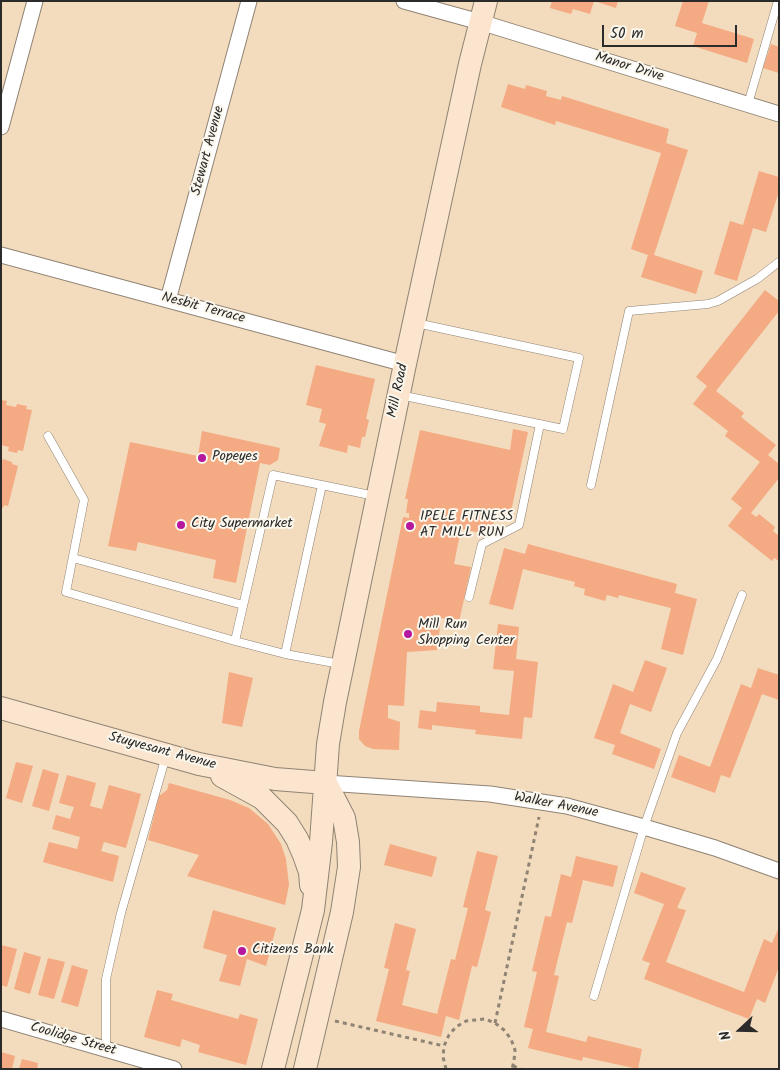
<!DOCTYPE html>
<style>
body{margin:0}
#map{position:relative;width:780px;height:1070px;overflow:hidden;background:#f3dbbd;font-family:Kalam,sans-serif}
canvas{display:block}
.frame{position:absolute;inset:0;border:2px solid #2b2b2b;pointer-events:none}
.north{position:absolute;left:715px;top:1005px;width:50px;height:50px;-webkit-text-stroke:4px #fbf7ec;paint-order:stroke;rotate:249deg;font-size:14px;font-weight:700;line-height:20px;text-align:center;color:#2b2b2b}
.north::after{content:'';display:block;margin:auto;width:18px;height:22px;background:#2b2b2b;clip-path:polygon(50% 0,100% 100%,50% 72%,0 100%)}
.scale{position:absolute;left:602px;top:25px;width:135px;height:22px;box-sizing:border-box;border:2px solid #2b2b2b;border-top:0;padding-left:6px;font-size:15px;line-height:18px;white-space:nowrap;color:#2b2b2b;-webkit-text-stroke:4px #fbf7ec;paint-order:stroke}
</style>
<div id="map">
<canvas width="780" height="1070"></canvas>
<div class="frame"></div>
<div class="north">N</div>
<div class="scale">50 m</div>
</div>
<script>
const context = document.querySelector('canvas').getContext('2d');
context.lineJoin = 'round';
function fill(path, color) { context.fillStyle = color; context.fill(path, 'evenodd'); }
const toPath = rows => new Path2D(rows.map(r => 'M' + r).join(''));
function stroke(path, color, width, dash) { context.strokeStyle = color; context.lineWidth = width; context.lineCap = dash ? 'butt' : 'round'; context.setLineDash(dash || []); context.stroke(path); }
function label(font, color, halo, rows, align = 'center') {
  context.font = font + ' Kalam,sans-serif'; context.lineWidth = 4; context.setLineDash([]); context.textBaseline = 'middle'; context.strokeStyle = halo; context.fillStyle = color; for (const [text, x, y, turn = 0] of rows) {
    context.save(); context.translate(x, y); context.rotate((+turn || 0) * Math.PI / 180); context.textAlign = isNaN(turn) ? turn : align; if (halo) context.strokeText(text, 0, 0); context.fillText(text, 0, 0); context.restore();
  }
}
const building = toPath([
 [552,1,594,1,590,14,573,9,571,14,550,8],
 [594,1,618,1,616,8],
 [683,1,709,1,702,23,754,39,747,63,693,46,697,33,675,26],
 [771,44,779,47,779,73,763,68],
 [508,84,525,89,526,85,547,91,546,96,561,100,562,96,669,129,666,143,688,150,654,255,703,271,696,294,641,277,648,255,631,249,661,153,556,121,555,125,501,107],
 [759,171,779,177,779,191,766,232,753,228,737,281,714,274,730,221,743,225],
 [765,290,779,301,779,311,716,391,744,413,741,417,776,445,768,455,779,464,779,478,751,513,756,517,759,514,775,527,773,531,779,536,779,561,774,558,772,561,728,526,742,508,731,499,760,462,725,436,728,431,693,404,707,386,696,377],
 [316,365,375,379,366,419,369,420,365,437,362,437,360,448,348,445,347,453,319,446,326,424,319,422,322,409,306,405],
 [1,400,7,401,6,405,16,407,17,404,27,406,26,409,32,410,23,451,18,450,17,453,8,451,9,447,1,445],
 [513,429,528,432,509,521,494,519,492,535,461,529,454,564,471,567,459,622,441,618,437,650,407,652,404,706,388,705,388,718,400,722,399,750,373,749,365,746,359,739,359,731,403,517,409,518,409,513,406,513,408,499,405,499,420,430,510,450],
 [202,431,280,448,278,460,270,465,260,463,236,583,213,578,216,560,138,542,136,551,108,546,130,442,198,456],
 [3,459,12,462,12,464,18,466,8,506,4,505,3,508,1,508,1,463],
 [528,544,677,584,675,593,697,599,683,655,661,649,671,608,619,595,618,598,607,595,605,601,584,595,585,589,574,586,575,582,523,569,513,610,489,604,504,548,525,554],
 [498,624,519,627,516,659,538,662,532,718,524,717,522,739,475,734,476,730,432,725,432,730,418,728,420,710,436,712,437,702,480,706,480,712,509,715,514,671,493,669],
 [645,660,667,668,651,712,630,704,620,733,661,749,654,769,612,754,615,745,594,738,613,684,633,692],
 [758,668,779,675,779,700,762,694,730,778,721,775,715,793,671,777,679,755,710,767,741,684,751,688],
 [229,672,253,678,242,727,222,723],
 [16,762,33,766,22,803,6,798],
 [43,769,59,774,49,811,32,806],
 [67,775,96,783,90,806,102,809,109,785,141,794,126,848,104,842,101,851,119,856,113,882,43,862,49,842,77,849,80,837,52,829,56,815,70,819,74,807,59,803],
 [169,783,230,800,249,808,268,824,281,844,286,859,289,885,285,905,187,876,199,855,148,840,159,796,167,790],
 [390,844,437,857,432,877,384,865],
 [477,851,498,856,485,910,491,912,477,967,472,966,459,1020,446,1016,441,1037,376,1021,389,969,384,968,395,923,416,929,406,970,410,971,402,1005,437,1014,451,959,455,960,468,908,463,907],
 [576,856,618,866,613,887,583,880,572,923,567,922,554,975,559,976,546,1032,586,1042,588,1036,642,1049,638,1069,583,1057,582,1061,528,1048,533,1029,524,1027,537,972,532,971,545,916,551,917,561,874,571,877],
 [641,872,686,888,677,908,686,910,666,962,744,992,764,939,772,943,779,927,779,967,765,1003,757,999,749,1019,644,979,650,963,642,960,664,904,634,893],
 [213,910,276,928,266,966,247,959,240,986,219,981,227,955,203,948],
 [1,945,17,949,7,987,1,985],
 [24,952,41,957,30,994,14,989],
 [48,958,65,962,54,999,38,995],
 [72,965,88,970,78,1007,61,1002],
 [157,990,173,994,171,1000,238,1019,240,1014,258,1019,246,1065,198,1052,200,1045,182,1039,180,1047,144,1037],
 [1,1052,15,1056,12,1069,1,1069],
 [22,1059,38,1063,37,1069,19,1069]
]);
const path = toPath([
 [335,1021,444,1046],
 [495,1023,539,817],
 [513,1066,521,1069],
 [446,1069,443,1057,444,1046,449,1035,456,1027,466,1021,485,1019,495,1023,504,1030,511,1039,515,1050,514,1061,512,1069]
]);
const lane = toPath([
 [748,104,778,1],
 [400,395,563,429,579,358,416,323],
 [48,436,84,500,66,592,235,641,285,654,340,664],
 [591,485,629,311,708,304,718,301,757,279,779,262],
 [73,558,243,605],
 [469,597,482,544,519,525,540,424],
 [235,641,273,475,375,496],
 [285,654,322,485],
 [594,996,644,827,677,733,717,659,742,595],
 [106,1049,106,979,121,913,166,756]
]);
const street = toPath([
 [404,1,480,22,779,114],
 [1,127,35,1],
 [1,255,405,364],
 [168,300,249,1],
 [326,783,490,794,567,806,644,827,715,848,779,871],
 [1,1019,174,1069]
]);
const secondary = toPath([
 [1,708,199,764,275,779,326,783],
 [222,776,262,798,287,823,297,839,304,855,310,872,311,885],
 [273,1069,313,910,321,842,328,744,335,702,405,364,470,64,486,1],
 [305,1069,342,912,349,867,348,842,344,818,326,783]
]);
const markers = [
 [202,458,5,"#b5179e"],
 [181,525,5,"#b5179e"],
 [410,526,5,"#b5179e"],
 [408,634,5,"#b5179e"],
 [242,951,5,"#b5179e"]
];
const streetNames = [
 ["Manor Drive",629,68,17],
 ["Stewart Avenue",209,151,-75],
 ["Nesbit Terrace",203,309,15],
 ["Mill Road",399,391,-78],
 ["Stuyvesant Avenue",162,752,15],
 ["Walker Avenue",556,806,11],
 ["Coolidge Street",73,1040,16]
];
const poiNames = [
 ["Popeyes",212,458],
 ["IPELE FITNESS",420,518],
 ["AT MILL RUN",420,534],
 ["City Supermarket",191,525],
 ["Mill Run",418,626],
 ["Shopping Center",418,642],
 ["Citizens Bank",252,951]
];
fill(building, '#f4aa82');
stroke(lane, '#8f8374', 9);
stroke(street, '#8f8374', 17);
stroke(secondary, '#8f8374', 24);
stroke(path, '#8f8374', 3, [4, 4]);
stroke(lane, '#fff', 8);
stroke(street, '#fff', 15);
stroke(secondary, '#fce5cf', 22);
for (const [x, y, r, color] of markers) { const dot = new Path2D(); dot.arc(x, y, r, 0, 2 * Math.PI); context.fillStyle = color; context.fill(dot); stroke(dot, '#fbf7ec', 2); }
label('14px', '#2b2b2b', '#fbf7ec', streetNames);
label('14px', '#2b2b2b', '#fbf7ec', poiNames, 'left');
</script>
